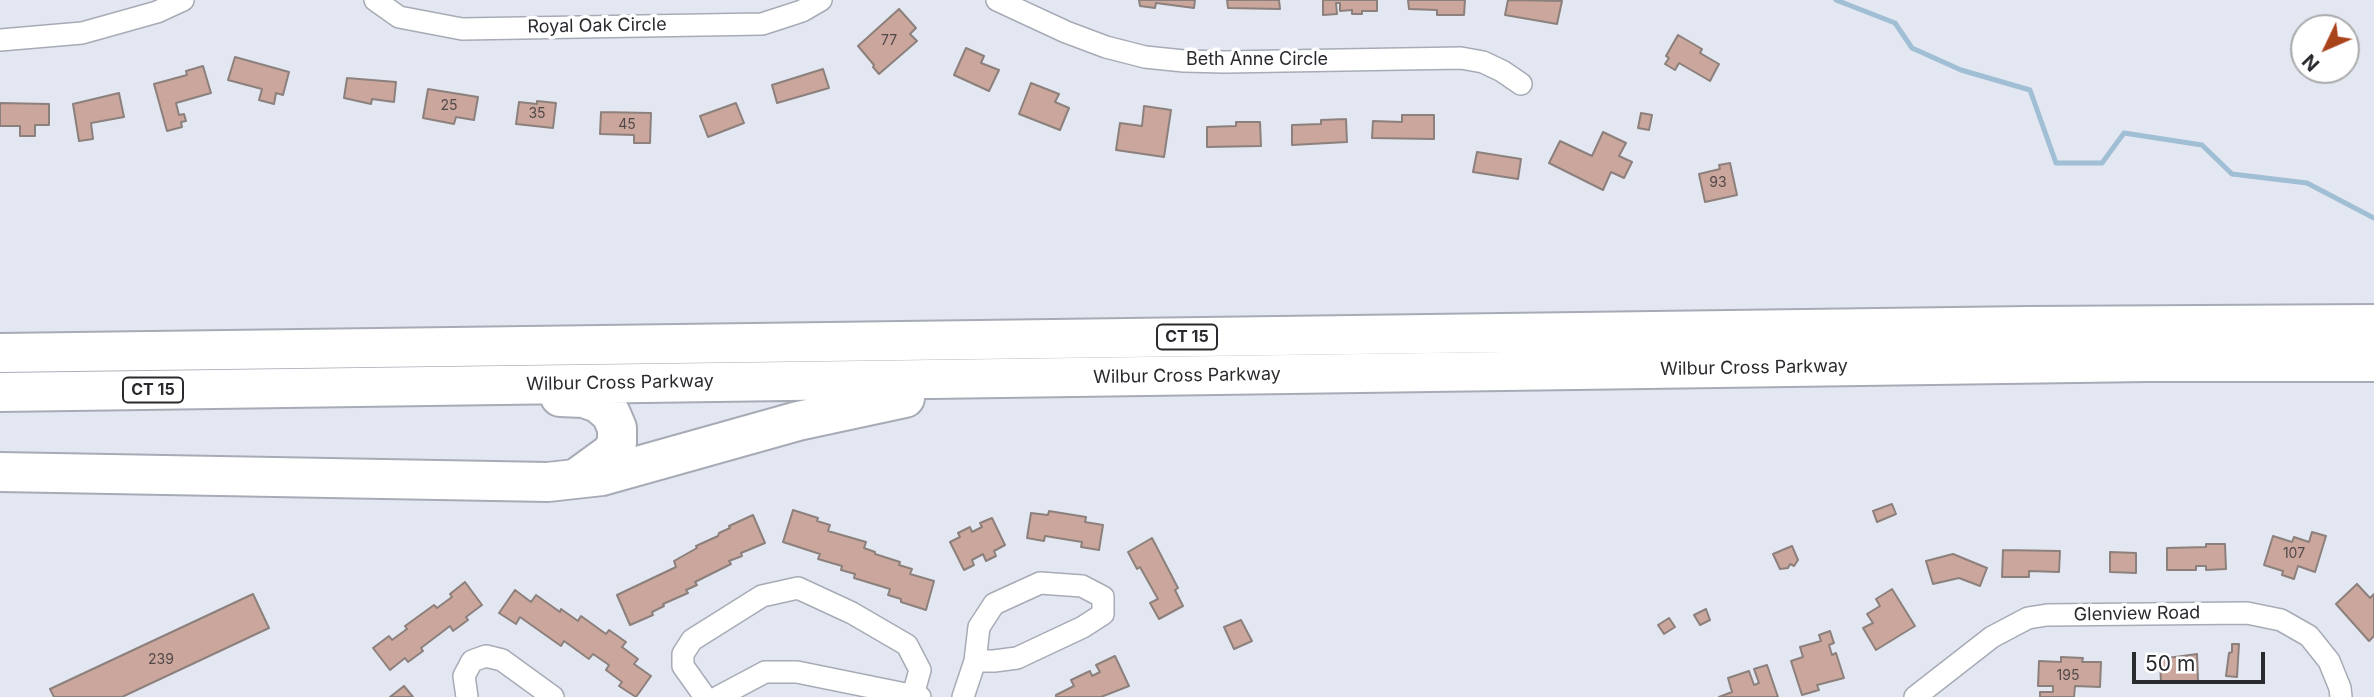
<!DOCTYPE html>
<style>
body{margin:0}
#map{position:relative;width:2374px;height:697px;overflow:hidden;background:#e3e7f2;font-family:Inter,sans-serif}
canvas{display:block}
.north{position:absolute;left:2290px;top:14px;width:70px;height:70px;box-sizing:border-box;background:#fff;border:2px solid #a9aaab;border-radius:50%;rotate:226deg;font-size:19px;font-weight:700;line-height:28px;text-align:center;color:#292a2e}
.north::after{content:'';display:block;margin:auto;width:24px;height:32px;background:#a9431c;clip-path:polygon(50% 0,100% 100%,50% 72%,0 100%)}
.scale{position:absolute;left:2132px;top:652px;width:133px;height:32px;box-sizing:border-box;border:4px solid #292a2e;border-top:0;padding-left:9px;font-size:21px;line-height:24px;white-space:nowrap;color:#292a2e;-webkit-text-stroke:5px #fff;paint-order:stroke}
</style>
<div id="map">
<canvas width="2374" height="697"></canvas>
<div class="north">N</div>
<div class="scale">50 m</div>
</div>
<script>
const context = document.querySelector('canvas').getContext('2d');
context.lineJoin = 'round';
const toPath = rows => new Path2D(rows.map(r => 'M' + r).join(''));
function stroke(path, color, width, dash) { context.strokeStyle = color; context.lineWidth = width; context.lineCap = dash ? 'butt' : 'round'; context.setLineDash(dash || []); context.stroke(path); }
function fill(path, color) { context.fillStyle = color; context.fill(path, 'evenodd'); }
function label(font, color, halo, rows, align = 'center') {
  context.font = font + ' Inter,sans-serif'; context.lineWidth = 7; context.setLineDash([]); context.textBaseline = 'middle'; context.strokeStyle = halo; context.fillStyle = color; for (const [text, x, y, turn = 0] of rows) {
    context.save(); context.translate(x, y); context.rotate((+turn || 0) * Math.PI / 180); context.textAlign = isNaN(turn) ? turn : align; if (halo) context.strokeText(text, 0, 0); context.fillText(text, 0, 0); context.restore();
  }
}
const stream = toPath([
 [1836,0,1895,23,1912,48,1961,70,2030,90,2056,163,2102,163,2124,133,2202,145,2232,174,2307,183,2374,218]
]);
const building = toPath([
 [1139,0,1195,0,1194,8,1156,3,1155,8,1140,6,1139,0],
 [1227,0,1279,0,1280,9,1228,8,1227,0],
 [1323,0,1377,0,1377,11,1362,11,1362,14,1352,14,1352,10,1340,11,1340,3,1336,3,1337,14,1323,15,1323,0],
 [1408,0,1465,0,1464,15,1437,15,1437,10,1409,9,1408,0],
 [1508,0,1562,1,1557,24,1505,15,1508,0],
 [899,9,916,28,910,34,917,41,879,74,873,67,874,65,858,46,899,9],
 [1678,35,1702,49,1700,53,1719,64,1710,81,1679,63,1675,70,1665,64,1669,58,1666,56,1678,35],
 [966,48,984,56,981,63,999,70,989,91,954,75,966,48],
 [235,57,289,72,283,95,276,93,274,104,259,100,262,89,228,80,235,57],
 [203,66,211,93,176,103,179,115,184,114,186,121,181,122,182,127,167,131,154,84,187,75,186,71,203,66],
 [823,69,829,88,777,103,772,85,823,69],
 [347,78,396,82,394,102,372,99,371,104,344,98,347,78],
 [1031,83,1059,94,1055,102,1069,108,1060,130,1019,114,1031,83],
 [428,89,478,97,474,120,456,117,454,124,423,118,428,89],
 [119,93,124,117,91,123,93,139,79,141,73,104,119,93],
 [537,101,556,103,553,128,516,124,519,102,537,104,537,101],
 [0,103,49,104,49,125,35,125,35,136,20,136,20,126,0,126,0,103],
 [736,103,744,123,708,137,700,116,736,103],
 [1144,106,1171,110,1164,157,1116,150,1120,123,1142,126,1144,106],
 [601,112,651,113,650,143,634,143,634,135,600,134,601,112],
 [1641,113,1652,115,1649,130,1638,128,1641,113],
 [1402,115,1434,115,1434,139,1372,138,1373,121,1402,122,1402,115],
 [1346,119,1347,142,1292,145,1292,125,1321,124,1321,120,1346,119],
 [1236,122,1260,122,1261,146,1207,147,1207,127,1236,126,1236,122],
 [1603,132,1626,143,1619,156,1632,162,1624,178,1611,172,1603,190,1549,163,1560,141,1592,156,1603,132],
 [1477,152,1521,159,1518,179,1473,172,1477,152],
 [1730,163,1737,195,1705,202,1699,174,1720,169,1719,165,1730,163],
 [1892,504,1896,514,1877,522,1873,511,1892,504],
 [793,510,818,518,817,521,830,525,828,531,866,542,864,548,875,552,875,554,900,562,899,565,912,569,910,574,934,581,926,610,901,602,901,599,888,595,890,589,854,578,855,574,841,570,842,566,818,559,820,554,783,542,793,510],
 [1049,511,1086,517,1085,522,1103,525,1099,550,1081,547,1082,542,1045,536,1044,541,1027,538,1031,513,1048,515,1049,511],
 [753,515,765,543,741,553,742,556,729,561,731,564,695,582,697,585,686,590,688,593,663,604,664,606,652,612,653,615,630,625,617,595,676,567,674,561,697,548,696,546,718,536,719,533,730,528,729,526,753,515],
 [992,518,1005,545,994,551,996,556,986,561,983,554,972,560,974,565,964,570,950,542,960,537,958,533,970,527,972,532,982,527,980,523,992,518],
 [2312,532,2326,536,2315,572,2298,566,2294,579,2282,575,2283,571,2264,565,2273,536,2292,542,2294,537,2309,542,2312,532],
 [1152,538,1178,588,1175,590,1183,606,1159,619,1150,603,1158,599,1140,567,1137,569,1128,552,1152,538],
 [2206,544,2225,544,2226,569,2206,570,2206,566,2196,566,2196,570,2167,570,2167,548,2206,547,2206,544],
 [1792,546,1798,560,1794,566,1790,564,1788,568,1780,569,1773,554,1792,546],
 [2003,550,2060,551,2059,572,2029,571,2029,577,2002,577,2003,550],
 [2110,552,2136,553,2136,573,2110,572,2110,552],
 [1953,554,1987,568,1980,586,1959,578,1933,584,1926,561,1953,554],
 [465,582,482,605,466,617,468,620,453,631,450,626,421,648,423,651,408,662,405,658,390,670,373,648,389,636,392,640,407,629,405,626,434,605,437,608,452,597,450,594,465,582],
 [2357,584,2370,598,2374,594,2374,636,2369,641,2336,604,2357,584],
 [1892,589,1915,626,1876,650,1863,628,1873,623,1867,614,1880,606,1876,599,1892,589],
 [515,590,531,602,536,595,560,612,561,609,578,621,581,616,606,634,609,630,626,642,622,647,638,659,634,664,651,676,636,697,619,686,622,682,606,670,609,665,593,654,589,659,564,641,561,646,520,617,516,624,499,613,515,590],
 [253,594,269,628,122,697,54,697,50,689,253,594],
 [1706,609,1710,620,1700,625,1694,615,1706,609],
 [1669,618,1675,627,1664,634,1658,625,1669,618],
 [1241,620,1252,641,1234,649,1224,627,1241,620],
 [1830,631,1834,643,1829,645,1832,655,1836,653,1844,678,1817,685,1819,690,1802,695,1791,661,1803,657,1800,647,1821,641,1819,635,1830,631],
 [2232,644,2239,644,2237,677,2226,676,2229,653,2232,652,2232,644],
 [2197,654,2198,681,2161,683,2160,659,2197,654],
 [1115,656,1129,686,1101,697,1056,697,1056,695,1074,686,1071,680,1090,671,1092,676,1100,672,1096,665,1115,656],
 [2061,657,2083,658,2082,662,2101,662,2100,687,2075,686,2074,697,2040,697,2040,692,2053,692,2053,686,2038,686,2039,661,2061,662,2061,657],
 [1767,665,1778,697,1719,697,1732,692,1728,678,1749,671,1754,685,1759,683,1754,669,1767,665],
 [404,686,413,697,390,697,404,686]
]);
const street = toPath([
 [375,0,399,17,462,29,762,24,802,11,821,0],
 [997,0,1066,32,1106,47,1145,57,1184,61,1225,62,1461,58,1483,62,1502,71,1521,84],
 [0,40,82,33,157,12,183,0],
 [467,697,464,676,472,661,486,656,502,660,553,697],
 [705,697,683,666,683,654,692,640,762,596,798,588,852,613,907,645,920,670,913,695],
 [718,697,765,672,797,672,920,697],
 [963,697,975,661,979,627,994,604,1040,583,1082,586,1103,597,1103,614,1083,627,1017,658,994,661,975,661],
 [1915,697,1992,637,2028,618,2047,615,2247,613,2281,620,2309,636,2329,661,2340,688,2341,697]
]);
const highway = toPath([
 [0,353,2029,326,2374,324],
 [0,392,2148,362,2374,362],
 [560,397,584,398,598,403,611,414,617,428,617,443,611,453,578,477],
 [0,472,548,482,602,476,798,421,905,398]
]);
const numberNames = [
 ["77",889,41],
 ["25",449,106],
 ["35",537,114],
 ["45",627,125],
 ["93",1718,183],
 ["107",2294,554],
 ["239",161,660],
 ["195",2068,676]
];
const shields = [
 [1187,337,60],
 [153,390,60]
];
const shieldNames = [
 ["CT 15",1187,337],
 ["CT 15",153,390]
];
const streetNames = [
 ["Royal Oak Circle",597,26,-1],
 ["Beth Anne Circle",1257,60],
 ["Wilbur Cross Parkway",1754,368,-1],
 ["Wilbur Cross Parkway",1187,376,-1],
 ["Wilbur Cross Parkway",620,383,-1],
 ["Glenview Road",2137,614,-1]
];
stroke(stream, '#a0bed4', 5);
fill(building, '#cba69c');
stroke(building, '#8c807d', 2);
stroke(street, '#a7abb5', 24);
stroke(highway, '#a7abb5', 42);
stroke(street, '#fff', 21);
stroke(highway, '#fff', 38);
label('14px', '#52494a', null, numberNames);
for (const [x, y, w] of shields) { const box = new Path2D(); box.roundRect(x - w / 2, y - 12.5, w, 25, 5); context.fillStyle = '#fff'; context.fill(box); stroke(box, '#292a2e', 2); }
label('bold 16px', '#292a2e', null, shieldNames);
label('18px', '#292a2e', '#fff', streetNames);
</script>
